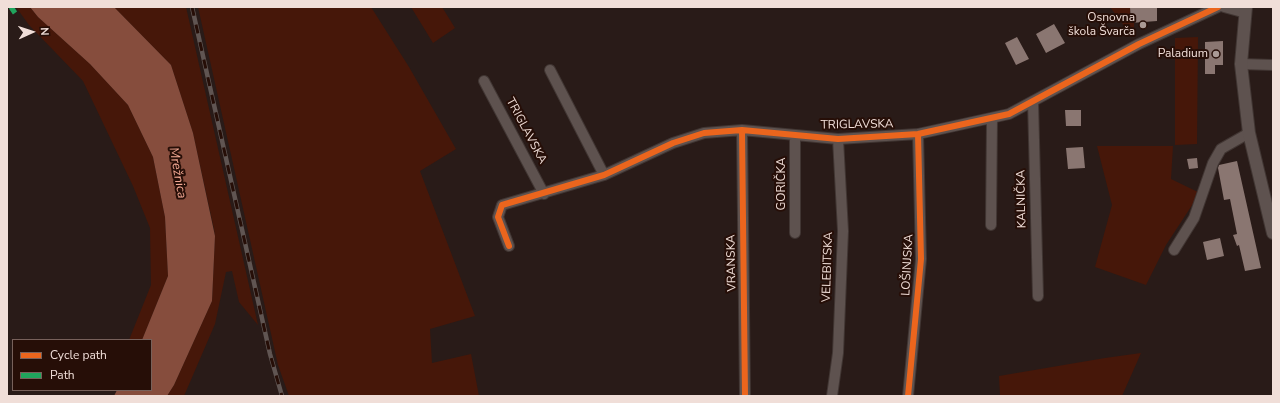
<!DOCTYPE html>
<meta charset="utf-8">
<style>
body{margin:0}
#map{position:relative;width:1280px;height:403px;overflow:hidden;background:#291b18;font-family:"Nunito Sans",sans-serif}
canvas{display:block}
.frame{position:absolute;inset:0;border:8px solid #f0ded8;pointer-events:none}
.legend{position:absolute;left:12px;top:339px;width:140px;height:52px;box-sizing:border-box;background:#260e07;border:1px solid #77615b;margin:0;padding:5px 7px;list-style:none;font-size:12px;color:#f0ded8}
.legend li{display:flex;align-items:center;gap:8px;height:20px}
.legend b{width:20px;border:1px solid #77615b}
.north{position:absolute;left:12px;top:12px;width:40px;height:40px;-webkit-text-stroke:3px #260e07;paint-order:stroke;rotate:87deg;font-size:11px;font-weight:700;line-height:16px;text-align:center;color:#f0ded8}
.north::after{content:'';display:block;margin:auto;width:14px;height:18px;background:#f0ded8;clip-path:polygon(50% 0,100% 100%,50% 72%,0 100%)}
</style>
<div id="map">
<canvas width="1280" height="403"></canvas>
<div class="frame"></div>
<ul class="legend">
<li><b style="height:5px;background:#eb651d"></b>Cycle path</li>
<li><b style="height:5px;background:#20a55d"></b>Path</li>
</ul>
<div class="north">N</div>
</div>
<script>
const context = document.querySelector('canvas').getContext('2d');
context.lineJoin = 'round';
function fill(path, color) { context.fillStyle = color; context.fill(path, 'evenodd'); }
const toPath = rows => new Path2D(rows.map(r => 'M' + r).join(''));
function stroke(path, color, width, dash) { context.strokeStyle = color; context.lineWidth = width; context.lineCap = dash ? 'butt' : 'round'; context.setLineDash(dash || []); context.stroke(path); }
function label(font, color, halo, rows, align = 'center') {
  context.font = font + ' "Nunito Sans",sans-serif'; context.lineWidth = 4; context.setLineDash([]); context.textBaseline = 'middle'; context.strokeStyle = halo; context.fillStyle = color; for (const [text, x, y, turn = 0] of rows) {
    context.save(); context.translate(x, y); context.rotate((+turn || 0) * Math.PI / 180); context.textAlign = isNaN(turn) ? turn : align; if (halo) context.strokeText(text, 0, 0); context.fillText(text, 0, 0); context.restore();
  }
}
const green = toPath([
 [16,7,30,7,38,17,90,64,128,105,153,157,165,217,168,276,142,340,129,340,151,285,150,228,133,186,83,81,29,25],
 [114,7,186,7,258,325,239,302,232,271,226,272,215,324,184,396,167,396,174,385,212,301,215,236,214,229,193,133,171,65],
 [198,7,371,7,409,67,456,149,420,171,475,316,430,329,432,363,471,354,479,396,289,396,278,365],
 [411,7,442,7,455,28,433,43],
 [1110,7,1130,7,1131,22,1134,23,1134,31,1128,31],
 [1198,37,1197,144,1175,145,1175,38],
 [1097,146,1173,146,1171,179,1200,193,1166,245,1146,285,1095,267,1112,205],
 [1141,353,1122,396,1000,396,999,376,1105,358]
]);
const water = toPath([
 [30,7,114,7,171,65,193,133,215,236,212,301,174,385,167,396,114,396,117,390,151,390,151,340,142,340,168,276,165,217,153,157,128,105,90,64,38,17]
]);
const building = toPath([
 [1130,7,1157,7,1157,21,1131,23],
 [1054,24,1065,43,1046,53,1036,34],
 [1017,37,1029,59,1016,65,1005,43],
 [1223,41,1223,65,1215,65,1215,74,1205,74,1205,42],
 [1065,110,1081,110,1081,126,1066,126],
 [1083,147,1085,168,1068,169,1066,148],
 [1197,158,1198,168,1189,169,1187,159],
 [1237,161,1261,268,1245,271,1239,245,1237,246,1233,235,1237,234,1230,199,1224,200,1218,168,1219,165],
 [1220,238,1224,256,1207,260,1203,242]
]);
const minor = toPath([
 [1224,7,1246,13],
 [1241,64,1273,65],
 [550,70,604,175],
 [484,81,544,194],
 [1033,101,1038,296],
 [742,130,745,396],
 [991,225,992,118],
 [795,233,795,135],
 [509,246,498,217,502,205,604,175,673,143,704,133,742,130,838,139,918,134,1009,114,1139,44,1218,7],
 [1174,250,1194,218,1213,163,1221,149,1249,133],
 [832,396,838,353,843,231,838,139],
 [908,396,921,259,918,134]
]);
const tertiary = toPath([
 [1246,7,1241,64,1249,133,1273,233]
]);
const rail = toPath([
 [192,7,270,354,282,396]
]);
const quiet = toPath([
 [11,7,15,13]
]);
const cycleway = toPath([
 [742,130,745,396],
 [509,246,498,217,502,205,604,175,673,143,704,133,742,130,838,139,918,134,1009,114,1139,44,1218,7],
 [908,396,921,259,918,134]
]);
const markers = [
 [1143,25,4,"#aa9a95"],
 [1216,54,4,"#aa9a95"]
];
const poiNames = [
 ["Osnovna",1135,18],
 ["škola Švarča",1135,32],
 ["Paladium",1208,54]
];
const streetNames = [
 ["TRIGLAVSKA",857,125,-1],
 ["TRIGLAVSKA",526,131,62],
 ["GORIČKA",782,184,-90],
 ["KALNIČKA",1022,199,-91],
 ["VRANSKA",732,263,-91],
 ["LOŠINJSKA",908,265,-87],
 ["VELEBITSKA",828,267,-88]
];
const waterNames = [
 ["Mrežnica",177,173,80]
];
fill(green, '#461709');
fill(water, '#864d3d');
fill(building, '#8a7671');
stroke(minor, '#413633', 12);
stroke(tertiary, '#413633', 14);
stroke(minor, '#5e524f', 10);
stroke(tertiary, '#5e524f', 12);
stroke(rail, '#605552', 4.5);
stroke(rail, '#260e07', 3, [9]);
stroke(quiet, '#20a55d', 5, [10, 5]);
stroke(cycleway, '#eb651d', 6);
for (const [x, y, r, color] of markers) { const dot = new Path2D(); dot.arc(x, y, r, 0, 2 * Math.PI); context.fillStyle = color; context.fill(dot); stroke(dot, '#260e07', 1.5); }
label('12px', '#f0ded8', '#260e07', poiNames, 'right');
label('12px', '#f0ded8', '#260e07', streetNames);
label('italic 13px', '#f5aa95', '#260e07', waterNames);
</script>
